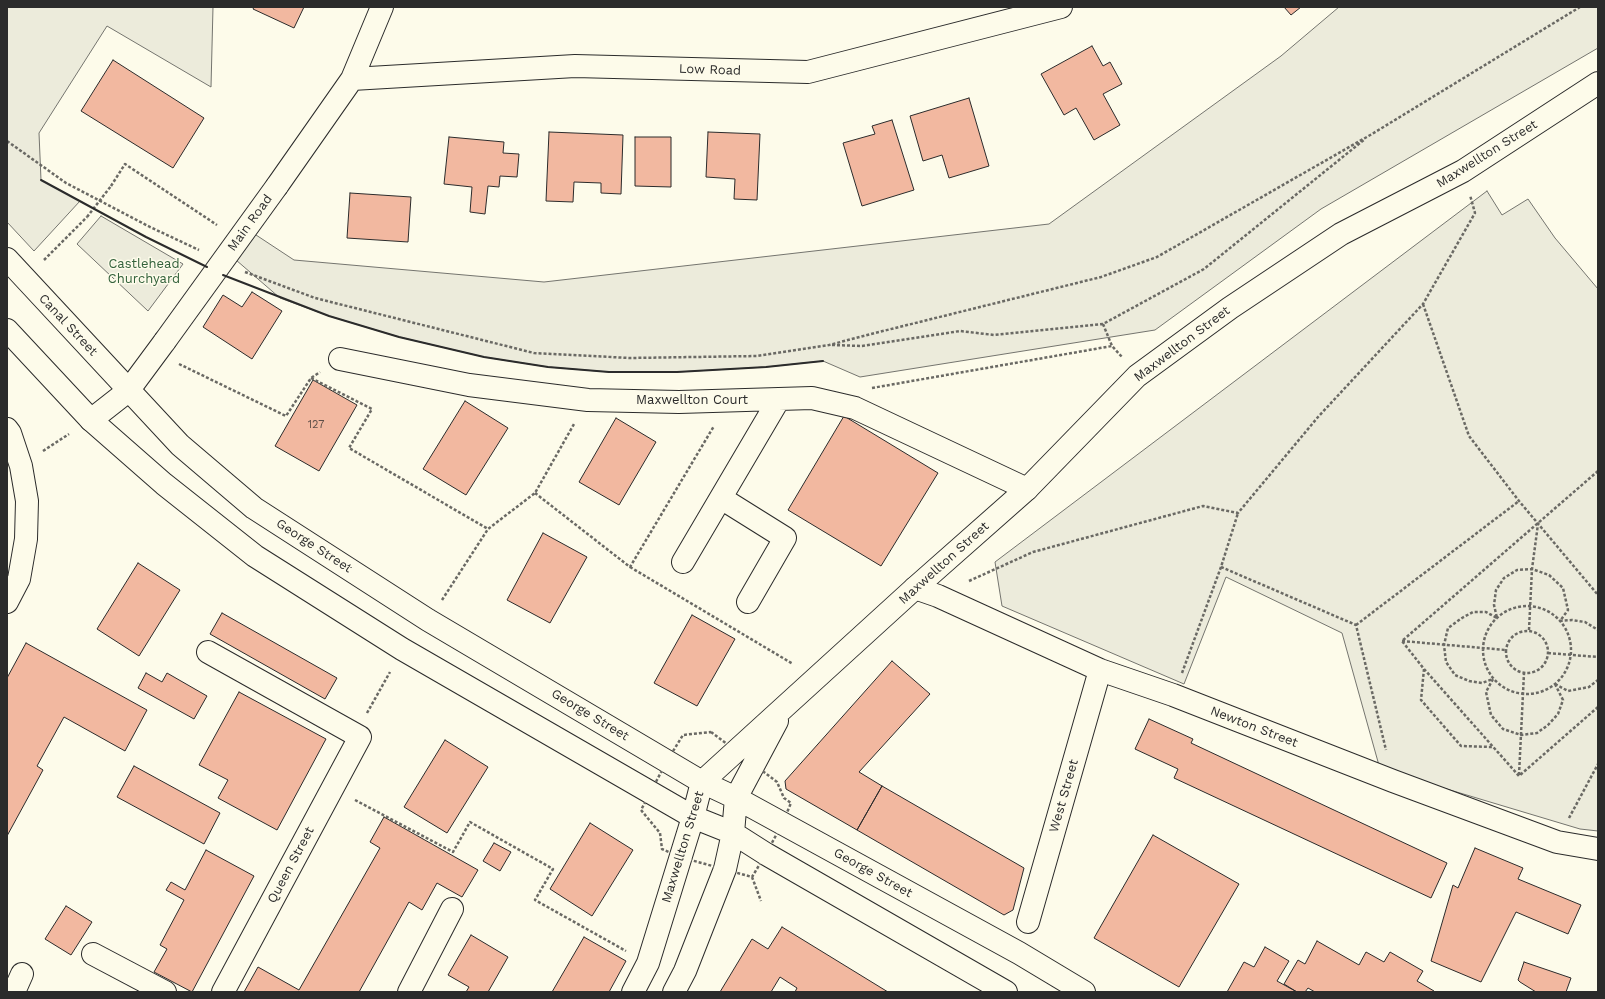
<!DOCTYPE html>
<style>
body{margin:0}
#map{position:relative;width:1605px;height:999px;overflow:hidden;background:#fdfbea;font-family:"Work Sans",sans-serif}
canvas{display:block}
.frame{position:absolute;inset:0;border:8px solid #2b2b2b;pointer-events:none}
</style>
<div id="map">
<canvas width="1605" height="999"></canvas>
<div class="frame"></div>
</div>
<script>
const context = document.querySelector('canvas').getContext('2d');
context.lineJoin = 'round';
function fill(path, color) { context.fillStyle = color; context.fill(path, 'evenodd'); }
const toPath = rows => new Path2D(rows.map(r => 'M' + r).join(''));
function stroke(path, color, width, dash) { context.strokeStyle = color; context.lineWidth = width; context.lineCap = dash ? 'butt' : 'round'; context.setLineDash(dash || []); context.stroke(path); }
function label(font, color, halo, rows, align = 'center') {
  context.font = font + ' "Work Sans",sans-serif'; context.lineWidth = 3; context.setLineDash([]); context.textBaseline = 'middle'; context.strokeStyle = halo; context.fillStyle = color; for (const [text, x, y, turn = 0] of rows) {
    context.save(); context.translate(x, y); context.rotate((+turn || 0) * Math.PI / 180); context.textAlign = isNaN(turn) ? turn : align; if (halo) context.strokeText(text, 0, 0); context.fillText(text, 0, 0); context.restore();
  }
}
const green = toPath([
 [7,7,213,7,211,87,107,26,39,133,41,180,80,201,34,251,7,222,7,7],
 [1339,7,1598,7,1598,48,1321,209,1155,330,860,377,823,361,766,367,677,372,609,372,548,367,484,357,399,337,329,316,280,298,236,260,253,233,294,260,544,282,1049,224,1281,56,1339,7],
 [1487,191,1502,215,1528,199,1555,238,1598,289,1598,831,1580,829,1380,769,1342,633,1226,577,1184,684,1002,606,995,562,1487,191],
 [101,216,183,264,148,311,77,244,101,216]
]);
const building = toPath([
 [254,7,304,7,294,28,253,9,254,7],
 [1284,7,1301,7,1291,15,1284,7],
 [1092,46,1103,66,1110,62,1122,84,1103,94,1120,125,1094,140,1076,108,1064,115,1041,74,1092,46],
 [113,60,204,118,173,168,81,111,113,60],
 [969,98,989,166,949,178,942,155,923,161,910,116,969,98],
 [892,120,914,190,862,206,843,143,875,134,872,126,892,120],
 [549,132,623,135,621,194,601,193,601,183,574,182,573,202,546,201,549,132],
 [708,132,760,134,757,200,734,199,735,179,706,177,708,132],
 [449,137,504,142,503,153,519,154,517,177,500,176,499,187,488,186,485,214,470,212,472,187,444,184,449,137],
 [635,137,671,137,671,187,635,186,635,137],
 [350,193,411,197,408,242,347,238,350,193],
 [252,292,282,311,252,359,203,327,223,295,242,307,252,292],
 [313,380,357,405,319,471,275,446,313,380],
 [465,401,508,428,466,495,423,469,465,401],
 [844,416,938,473,881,566,788,510,844,416],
 [616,418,656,442,619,505,579,482,616,418],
 [543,533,587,557,550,623,507,600,543,533],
 [138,563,180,590,139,656,97,629,138,563],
 [222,613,337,678,325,699,210,634,222,613],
 [692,615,735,639,697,706,654,683,692,615],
 [26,643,147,710,125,751,64,717,37,766,43,770,7,836,7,678,26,643],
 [892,661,930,694,859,772,882,786,857,830,786,789,785,781,892,661],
 [146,673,162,682,167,673,207,696,194,719,138,688,146,673],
 [239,692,326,739,277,830,218,798,228,780,199,765,239,692],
 [1149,719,1193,739,1191,743,1447,863,1431,898,1174,778,1178,769,1135,749,1149,719],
 [445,740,488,767,447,833,404,807,445,740],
 [134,766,220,813,204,844,117,797,134,766],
 [882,786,1024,868,1013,910,1004,915,857,830,882,786],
 [384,817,478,870,462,897,437,883,422,910,409,902,359,992,244,992,258,967,299,990,380,848,370,842,384,817],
 [590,823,633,850,592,916,550,889,590,823],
 [1153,835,1239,884,1179,987,1094,938,1153,835],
 [494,843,511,852,500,871,483,861,494,843],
 [1475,848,1523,868,1518,879,1581,905,1568,934,1516,912,1481,982,1431,961,1453,885,1458,888,1475,848],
 [206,850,254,876,192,992,154,972,167,949,160,945,184,900,166,890,171,882,185,890,206,850],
 [66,906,92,922,71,955,45,939,66,906],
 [782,927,888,992,795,992,797,988,780,977,771,992,720,992,752,939,768,949,782,927],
 [471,935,508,957,488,992,466,992,469,987,448,975,471,935],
 [584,937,626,961,609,992,552,992,584,937],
 [1317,941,1359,965,1366,952,1384,962,1390,952,1423,971,1417,981,1434,991,1433,992,1315,992,1308,988,1305,992,1297,992,1284,984,1298,960,1305,964,1317,941],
 [1265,947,1289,961,1277,981,1297,992,1227,992,1244,962,1254,967,1265,947],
 [1524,962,1571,978,1566,992,1536,992,1520,982,1518,980,1524,962]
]);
const path = toPath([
 [7,141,66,183,150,227,199,250],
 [111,186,125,164,217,225],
 [44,260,87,217],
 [245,272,315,298,534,353,630,358,757,356,829,345,875,333,1101,277,1157,257,1372,134,1580,7],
 [1423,304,1469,436,1519,501,1598,595],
 [1103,324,1112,346,1122,357],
 [832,345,862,346,960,331,994,335,1103,324,1204,269,1365,139],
 [179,364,286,416,311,378,320,372],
 [311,378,372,409,349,448,488,529],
 [872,388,1112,346],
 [43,451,69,434],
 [1598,471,1402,641,1424,669,1519,776,1598,707],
 [535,493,630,567,714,426],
 [630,567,793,664],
 [1221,567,1356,625,1386,750],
 [969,581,1033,552,1203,506,1238,513,1318,417,1423,304,1475,213,1470,195],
 [442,600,488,529,535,493,574,424],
 '1483 650a44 44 0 1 1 88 0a44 44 0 1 1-88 0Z',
 [1356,625,1519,501],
 [1529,630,1532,569,1538,524],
 '1506 652a21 21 0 1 1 42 0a21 21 0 1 1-42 0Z',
 [1402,641,1506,650],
 [1548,653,1598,657],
 [1424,669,1421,700,1461,746,1492,747],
 [1182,673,1221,567,1238,513],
 [1555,684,1563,700,1558,714,1548,725,1537,733,1521,735,1503,729,1491,715,1486,692,1493,679,1482,683,1469,681,1455,675,1446,662,1444,645,1448,628,1462,618,1473,612,1486,612,1497,618,1494,605,1496,590,1504,578,1517,570,1532,569,1549,575,1563,588,1568,610,1560,621,1572,620,1585,622,1598,630],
 [1555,684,1568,691,1589,687,1598,680],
 [367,713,390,672],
 [711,732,777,782,784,798,791,803,782,824,766,854,752,877,680,857,662,849,660,833,641,810,667,761,683,735,711,732],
 [1519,775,1524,673],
 [355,800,453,852,470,822,553,869,535,900,626,951],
 [1569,818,1598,764],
 [752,877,761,901]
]);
const minor = toPath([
 [352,79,575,66,808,72,1061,7],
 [277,186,352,79,382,7],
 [340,359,469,385,588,400,679,402,812,398,855,408,1027,489],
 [91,420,128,391,165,341],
 [7,429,10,433,21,466,27,501,26,539,19,579,7,602],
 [721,498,785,538,748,602],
 [683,562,779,399],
 [915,588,938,596,1100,670,1173,695,1393,781,1557,842,1598,849],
 [208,652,360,737,223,992],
 [1028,922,1100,670],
 [93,954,165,992],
 [14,992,22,974],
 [409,992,452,909]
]);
const major = toPath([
 [7,259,180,445,254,508,428,620,702,782,736,798,1019,953,1084,992],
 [7,330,91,420,164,484,255,556,402,649,693,817,733,833,766,854,1006,992],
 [633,992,648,963,693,817,702,782,915,588,1027,489,1137,376,1230,308,1341,234,1463,171,1598,83],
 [674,992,685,971,725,869,733,833,736,798,777,721]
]);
const pathBridge = toPath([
 [87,217,111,186]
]);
const minorBridge = toPath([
 [165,341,277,186]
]);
const wall = toPath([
 [41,180,146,237,207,267],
 [223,275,329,316,399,337,484,357,548,367,609,372,677,372,766,367,823,361]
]);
const numberNames = [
 ["127",316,425]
];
const streetNames = [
 ["Low Road",710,70,2],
 ["Maxwellton Street",1487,154,-32],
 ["Main Road",250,223,-54],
 ["Canal Street",68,325,47],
 ["Maxwellton Street",1182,344,-37],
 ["Maxwellton Court",692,400],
 ["George Street",314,546,33],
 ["Maxwellton Street",944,563,-42],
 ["George Street",590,715,31],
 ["Newton Street",1254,727,21],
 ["West Street",1064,796,-74],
 ["Maxwellton Street",683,847,-73],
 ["Queen Street",291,865,-62],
 ["George Street",873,873,29]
];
const parkNames = [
 ["Castlehead",144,264],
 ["Churchyard",144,279]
];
fill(green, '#ecebdb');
stroke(green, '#74746e', 1);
fill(building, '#f2b8a0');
stroke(building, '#2b2b2b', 1);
stroke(minor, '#2b2b2b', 24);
stroke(major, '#2b2b2b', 24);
stroke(path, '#6a6964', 2.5, [3, 2]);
stroke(minor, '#fdfbea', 22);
stroke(major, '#fdfbea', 22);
stroke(minorBridge, '#2b2b2b', 24, []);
stroke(pathBridge, '#6a6964', 2.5, [3, 2]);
stroke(minorBridge, '#fdfbea', 22);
stroke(wall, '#2b2b2b', 2);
label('11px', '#5d4e48', null, numberNames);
label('13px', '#2b2b2b', '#fdfbea', streetNames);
label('13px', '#34623c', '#fdfbea', parkNames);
</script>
